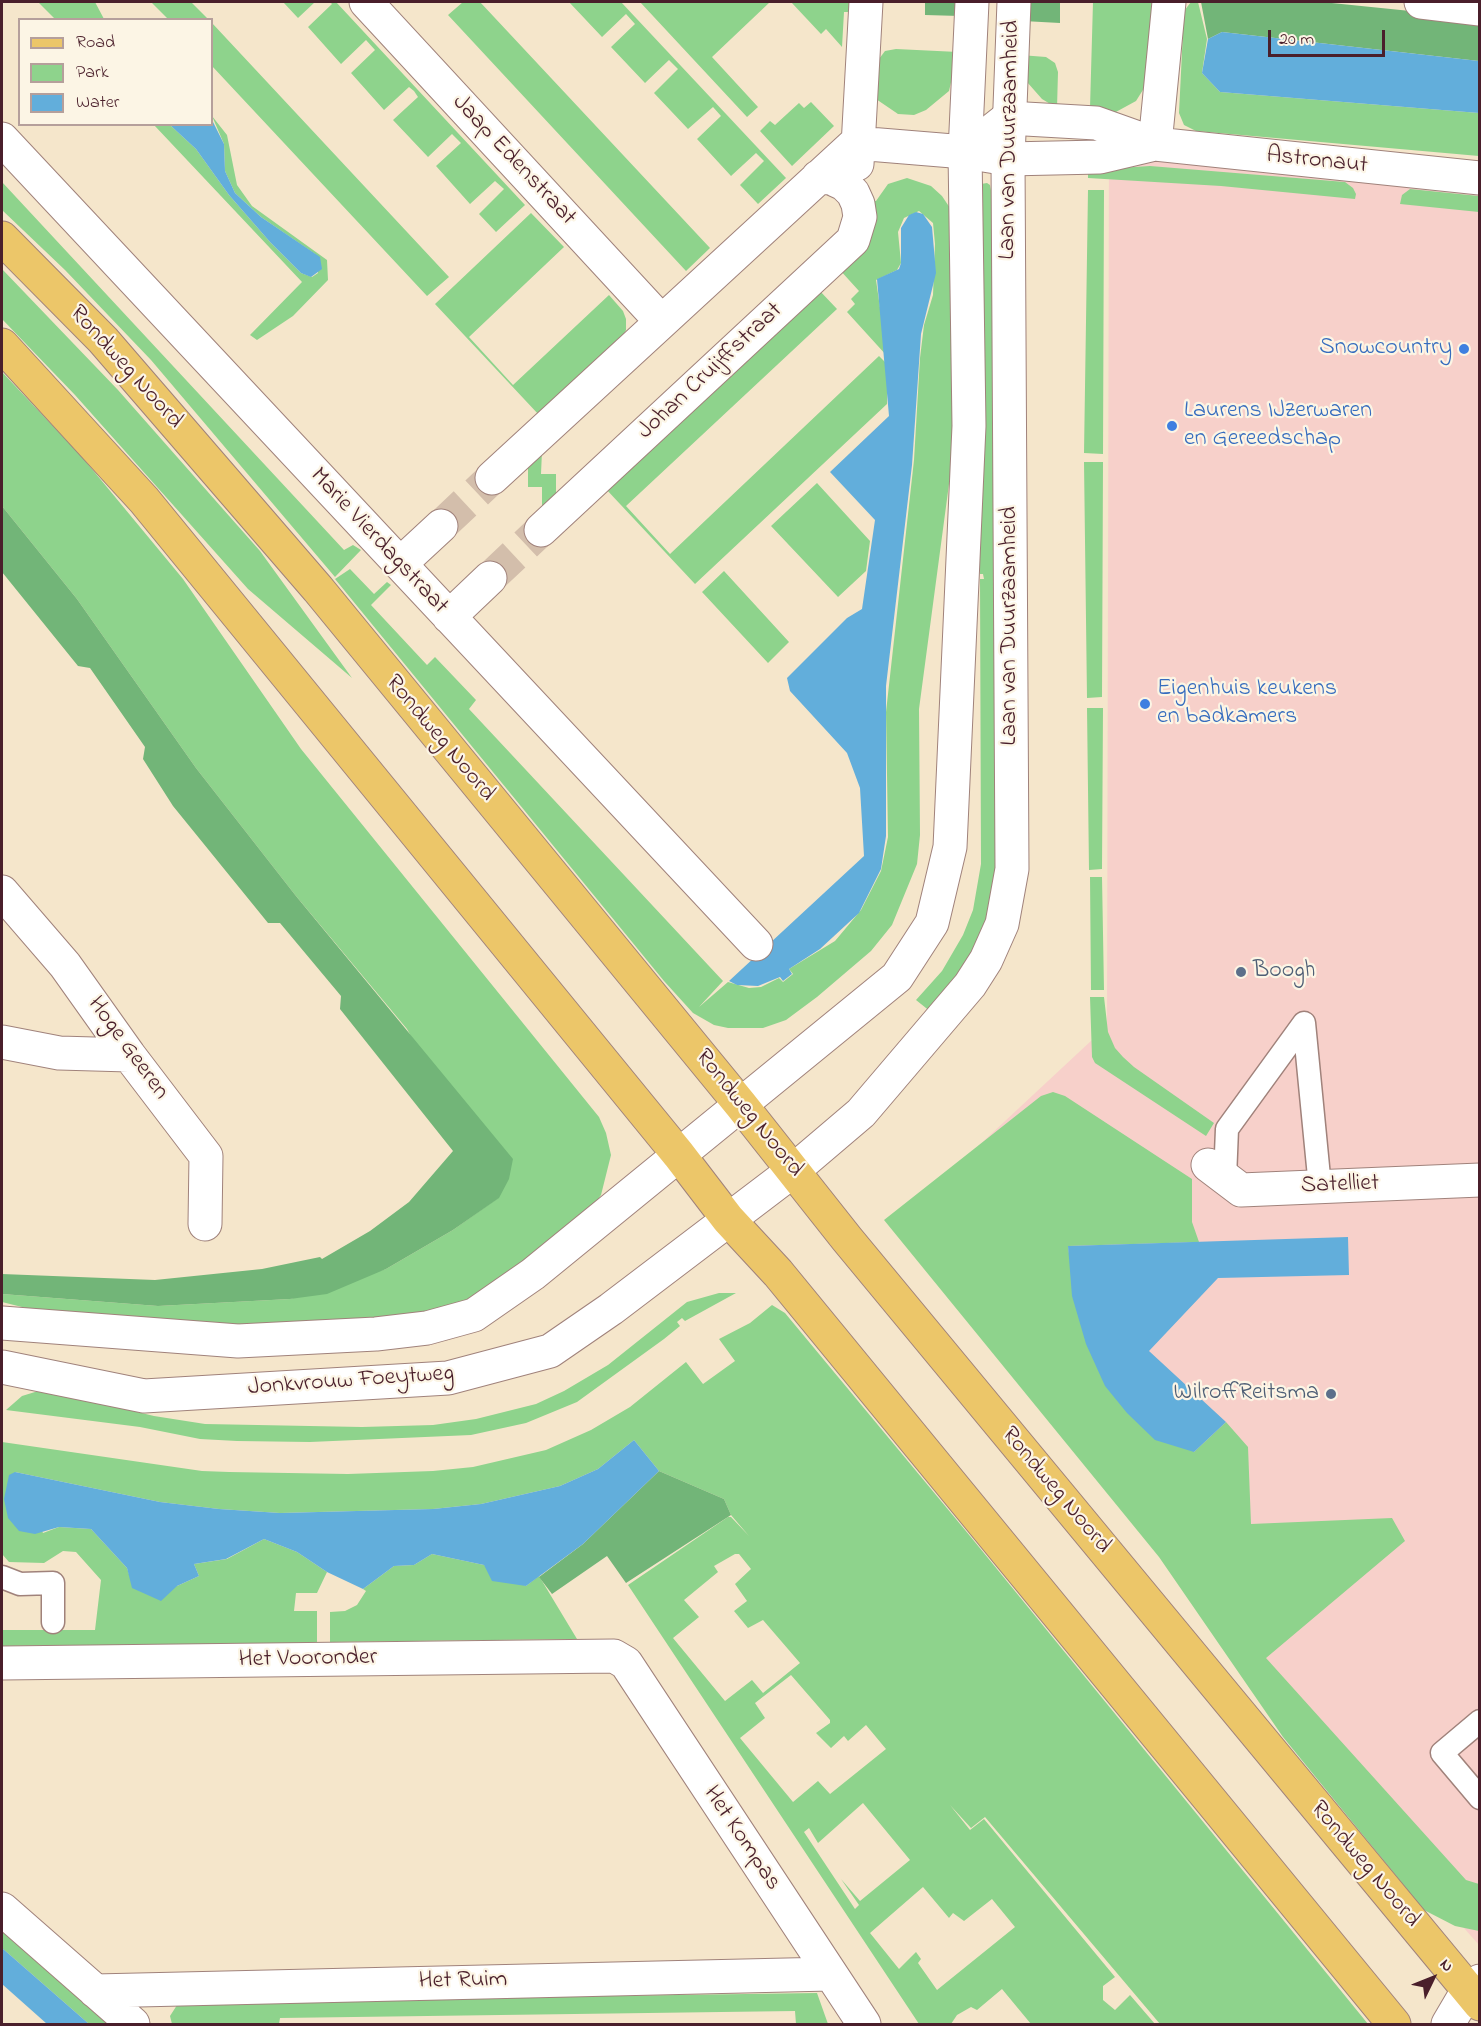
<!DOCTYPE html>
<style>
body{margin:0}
#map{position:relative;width:1481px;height:2026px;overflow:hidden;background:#f5e6cb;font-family:"Indie Flower",sans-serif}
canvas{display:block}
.frame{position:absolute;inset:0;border:3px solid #4a1f2b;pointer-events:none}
.legend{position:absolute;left:18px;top:18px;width:195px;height:108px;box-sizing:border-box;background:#fcf5e5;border:2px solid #b59f9b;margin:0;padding:8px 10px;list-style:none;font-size:18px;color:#4a1f2b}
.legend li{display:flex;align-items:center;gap:12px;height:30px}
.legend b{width:30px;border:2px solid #b59f9b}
.north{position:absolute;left:1403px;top:1948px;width:60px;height:60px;-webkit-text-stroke:4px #fcf5e5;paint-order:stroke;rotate:47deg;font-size:16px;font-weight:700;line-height:24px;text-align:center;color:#4a1f2b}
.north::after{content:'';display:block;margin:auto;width:21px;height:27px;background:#4a1f2b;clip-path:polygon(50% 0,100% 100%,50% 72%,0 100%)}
.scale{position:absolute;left:1268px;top:30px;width:117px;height:27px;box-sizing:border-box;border:3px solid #4a1f2b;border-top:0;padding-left:8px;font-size:18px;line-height:21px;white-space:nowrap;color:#4a1f2b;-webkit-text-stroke:4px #fcf5e5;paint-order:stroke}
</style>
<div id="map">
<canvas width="1481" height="2026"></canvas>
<div class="frame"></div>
<ul class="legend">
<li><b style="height:8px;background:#ecc669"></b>Road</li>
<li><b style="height:16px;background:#8ed38c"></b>Park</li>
<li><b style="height:16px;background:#62aedb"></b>Water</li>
</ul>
<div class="north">N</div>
<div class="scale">20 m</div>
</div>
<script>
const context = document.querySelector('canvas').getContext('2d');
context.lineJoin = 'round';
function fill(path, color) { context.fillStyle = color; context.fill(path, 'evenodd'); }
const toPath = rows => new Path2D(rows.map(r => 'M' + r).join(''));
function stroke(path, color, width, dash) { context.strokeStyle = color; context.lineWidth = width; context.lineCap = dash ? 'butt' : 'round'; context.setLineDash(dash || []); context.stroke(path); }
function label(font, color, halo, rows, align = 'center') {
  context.font = font + ' "Indie Flower",sans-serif'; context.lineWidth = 4.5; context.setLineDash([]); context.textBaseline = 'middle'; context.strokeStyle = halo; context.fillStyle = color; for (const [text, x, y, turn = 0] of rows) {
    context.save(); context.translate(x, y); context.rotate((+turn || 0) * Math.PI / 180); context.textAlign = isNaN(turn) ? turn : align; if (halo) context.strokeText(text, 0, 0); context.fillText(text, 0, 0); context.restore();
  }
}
const built = toPath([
 [1109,141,1479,183,1479,1945,1416,1874,901,1218,1107,1026]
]);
const green = toPath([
 [38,2,95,2,104,19,55,19],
 [151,2,191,2,208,19,168,19],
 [283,2,315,2,298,18],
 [330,2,336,2,525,205,496,232,479,214,504,189,495,181,470,204,436,166,461,143,452,134,428,157,393,120,418,97,414,91,409,87,384,110,351,73,375,50,366,40,341,64,308,27,332,4],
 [463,2,480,2,710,248,686,271,448,15],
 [569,2,621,2,786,178,758,204,740,185,764,161,756,153,731,176,697,139,721,116,713,107,688,129,654,93,678,69,669,60,645,83,611,47,635,24,626,14,602,37],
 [640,2,770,2,712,57,758,107,747,117],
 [791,2,852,2,852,12,844,12,842,47,826,29,821,34],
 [1093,2,1153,2,1146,85,1136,101,1114,113,1090,108],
 [1191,2,1198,2,1207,39,1202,73,1220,92,1479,113,1479,156,1196,131,1184,125,1179,113,1184,11],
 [212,23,449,277,427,296,212,66],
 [896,49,958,52,949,91,926,110,914,115,898,114,876,99,879,59,885,51],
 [1020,55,1046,57,1055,63,1058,72,1057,108,1042,99,1027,82],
 [811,102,834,126,792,166,760,131,770,121,775,125,799,103,804,108],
 [212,116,227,135,237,185,252,206,327,260,328,280,293,316,257,340,250,335,302,282,154,125,170,125,196,149,229,195,270,242,301,273,312,277,318,273,315,254,261,217,235,193,225,171,224,144],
 [1150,166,1345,182,1353,188,1356,194,1355,199,1221,186,1088,178,1088,170],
 [907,178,931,186,942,196,952,211,953,454,919,709,920,835,917,864,892,925,871,951,817,997,786,1020,763,1028,728,1028,714,1025,693,1013,664,981,335,579,350,569,374,594,387,582,391,585,371,605,427,665,435,657,476,700,469,709,723,981,699,1007,728,982,749,988,761,987,779,978,783,982,793,974,789,969,835,941,861,910,881,871,888,837,886,712,914,460,920,358,924,325,933,295,935,244,933,223,919,211,904,218,898,232,901,263,897,270,876,280,887,356,847,312,855,304,851,299,859,291,839,269,872,201,876,201,888,184],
 [2,182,344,550,353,545,361,550,335,577,151,360,65,270,2,210],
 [987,183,990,185,995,212,1002,840,982,942,931,1012,916,1000,942,971,963,935,973,910,981,864,980,579,984,579,983,574,980,574,977,242,981,184],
 [1410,189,1479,196,1479,212,1400,204,1402,195],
 [1088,190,1104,190,1103,454,1084,453],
 [531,213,564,247,469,337,513,385,609,295,623,311,626,319,626,330,622,337,539,415,435,304],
 [2,269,118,390,260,551,352,678,248,589,75,395,2,319],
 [819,290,837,309,626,506,670,554,879,356,887,364,887,404,695,584,605,488],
 [2,372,82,457,183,579,301,749,599,1117,606,1133,611,1155,601,1195,591,1209,474,1299,409,1317,240,1326,70,1319,2,1302,2,1294,158,1306,290,1299,386,1269,453,1230,498,1198,407,1029,296,896,196,768,77,599,2,506],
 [542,451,541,474,556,474,556,495,542,508,542,487,528,487,528,463],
 [1084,462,1103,462,1102,697,1087,698],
 [817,483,870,541,866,571,838,597,771,526],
 [724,571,789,642,768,663,702,592],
 [1087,708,1103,708,1102,869,1089,870],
 [1090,877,1102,877,1104,990,1091,990],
 [1090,997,1104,997,1108,1032,1115,1048,1123,1057,1134,1067,1214,1123,1206,1136,1095,1063,1092,1057],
 [1053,1092,1065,1096,1192,1179,1192,1222,1199,1242,1068,1246,1070,1261,1194,1452,1226,1422,1248,1447,1251,1524,1392,1518,1405,1541,1266,1658,1466,1880,1479,1884,1479,1931,1455,1926,1424,1910,1283,1737,1159,1557,884,1220,1041,1096],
 [719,1293,736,1293,685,1321,682,1318,677,1322,680,1326,664,1339,577,1402,526,1423,471,1435,310,1442,237,1441,200,1439,140,1427,6,1410,22,1396,35,1392,50,1391,154,1416,205,1424,362,1427,433,1425,476,1419,536,1404,564,1391,608,1365,687,1302],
 [772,1305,785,1313,970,1536,1368,2024,1160,2024,985,1817,971,1828,950,1805,970,1830,984,1819,1115,1977,1103,1986,1103,2000,1115,2010,1130,1995,1155,2024,1031,2024,1002,1989,977,2010,971,2007,957,2015,951,2024,919,2024,628,1585,728,1517,731,1517,749,1536,731,1515,724,1499,659,1471,634,1440,598,1469,560,1486,481,1504,433,1509,280,1513,219,1509,160,1502,15,1472,43,1533,59,1527,91,1529,127,1568,130,1577,177,1586,199,1576,194,1564,227,1559,264,1539,297,1552,327,1572,317,1593,296,1593,294,1611,317,1611,317,1643,2,1646,2,1630,95,1630,101,1580,76,1552,63,1551,44,1563,9,1562,2,1554,2,1442,202,1471,229,1472,348,1474,433,1471,473,1467,546,1450,591,1430,630,1407,686,1362,703,1384,735,1361,719,1339,750,1323],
 [735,1554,739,1554,751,1569,735,1584,747,1601,734,1611,748,1628,763,1620,800,1663,763,1693,752,1680,725,1701,673,1638,699,1617,684,1600,718,1572,714,1566],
 [791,1675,830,1720,830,1723,816,1733,831,1748,844,1736,848,1741,866,1725,886,1749,830,1794,818,1781,793,1802,740,1738,765,1718,755,1703],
 [863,1803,910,1860,860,1901,841,1879,859,1905,855,1909,804,1832,809,1828,818,1843],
 [923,1887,949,1918,953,1913,964,1921,992,1899,1015,1927,937,1990,918,1963,921,1959,916,1952,899,1969,870,1933],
 [432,1554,484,1565,526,1586,539,1576,577,1639,330,1642,330,1612,345,1611,357,1605,366,1591,363,1589,394,1566,414,1565],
 [2,1929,112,2024,89,2024,2,1948],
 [817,1993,828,2024,796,2024,795,2011,280,2018,279,2024,172,2024,170,2016,179,2002]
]);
const forest = toPath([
 [925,2,961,2,960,16,925,15],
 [1024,2,1060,2,1060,23,1023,21],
 [1201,2,1322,2,1479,18,1479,61,1222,32,1208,39],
 [2,506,77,599,196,768,296,896,513,1159,509,1179,499,1198,453,1230,386,1269,327,1294,290,1299,158,1306,2,1294,2,1274,155,1280,262,1269,320,1257,322,1259,370,1231,409,1202,453,1151,340,1009,341,996,280,923,268,923,173,806,143,759,145,747,90,668,78,666,2,572],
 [659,1471,724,1499,731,1515,626,1583,607,1556,552,1594,539,1577,583,1544]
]);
const water = toPath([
 [1222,32,1479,61,1479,113,1220,92,1202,73,1208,39],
 [212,120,224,144,225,171,235,193,261,217,320,257,322,269,311,277,301,273,270,242,229,195,196,149,170,125,212,124],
 [916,212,923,214,932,227,936,273,921,334,912,465,886,686,886,836,881,869,859,913,820,949,789,969,792,974,783,981,780,977,758,986,737,985,729,981,864,856,860,788,847,753,790,691,787,678,847,618,862,609,875,520,830,472,889,416,877,279,899,269,901,263,901,228,909,215],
 [1348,1237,1349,1275,1218,1278,1149,1351,1226,1422,1194,1452,1155,1440,1127,1413,1105,1386,1086,1344,1072,1296,1068,1246],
 [634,1440,659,1471,583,1544,526,1586,492,1581,484,1565,432,1554,414,1565,394,1566,363,1589,327,1572,297,1552,264,1539,226,1559,194,1564,199,1576,177,1586,161,1601,132,1588,127,1568,91,1529,59,1527,35,1534,19,1531,8,1518,4,1499,9,1475,15,1472,160,1502,219,1509,280,1513,433,1509,481,1504,560,1486,598,1469],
 [2,1948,89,2024,47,2024,2,1984]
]);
const minorTunnel = toPath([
 [441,526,492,478],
 [490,578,541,530]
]);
const service = toPath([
 [1225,1178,1227,1129,1304,1023,1320,1187],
 [2,1577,20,1584,53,1583,53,1622],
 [1480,1721,1442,1753,1480,1798]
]);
const minor = toPath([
 [366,2,661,321],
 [1421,2,1480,9],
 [2,139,756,944],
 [1155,144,1169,2],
 [965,152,1008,118,1096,123,1155,144,1480,178],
 [857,164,866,2],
 [492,478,856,143,965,152,1008,159,1100,157,1155,144],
 [541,530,853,240,860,217,858,204,853,193,844,184,831,178,818,177],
 [400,564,441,526],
 [449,617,490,578],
 [2,892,65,965,129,1055,206,1156,205,1224],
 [2,1042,59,1053,129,1055],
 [1208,1165,1241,1190,1480,1180],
 [2,1663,614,1656,626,1663,864,2024],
 [2,1909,133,2024],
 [95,1991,830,1974],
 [1448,2024,1468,1990,1480,1981]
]);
const tertiary = toPath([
 [2,1323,238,1341,376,1334,427,1328,474,1315,533,1274,897,977,932,923,950,847,969,426,965,152,972,2],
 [2,1367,144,1396,448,1378,550,1351,611,1309,794,1170,861,1113,970,985,986,960,1002,924,1012,869,1008,159,1014,2]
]);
const primary = toPath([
 [2,238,103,340,318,589,741,1105,847,1239,1480,2004],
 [2,345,144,500,679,1155,728,1219,778,1273,1394,2024]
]);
const markers = [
 [1464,349,6,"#3f7fe0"],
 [1172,426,6,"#3f7fe0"],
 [1145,704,6,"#3f7fe0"],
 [1241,972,6,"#5c6f8a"],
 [1331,1394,6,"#5c6f8a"]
];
const streetNames = [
 ["Laan van Duurzaamheid",1011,140,-89],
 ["Jaap Edenstraat",513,161,47],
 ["Astronaut",1317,162,6],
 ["Rondweg Noord",125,368,48],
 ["Johan Cruijffstraat",711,372,-43],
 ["Marie Vierdagstraat",378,542,47],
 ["Laan van Duurzaamheid",1011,626,-90],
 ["Rondweg Noord",439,739,50],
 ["Hoge Geeren",127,1049,54],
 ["Rondweg Noord",748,1114,51],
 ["Satelliet",1340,1186,-2],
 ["Jonkvrouw Foeytweg",351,1382,-4],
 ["Rondweg Noord",1055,1491,50],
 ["Het Vooronder",308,1660,-1],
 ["Het Kompas",741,1839,56],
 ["Rondweg Noord",1364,1865,50],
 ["Het Ruim",463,1982,-1]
];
const shopNames = [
 ["Snowcountry",1452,349,"right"],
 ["Laurens IJzerwaren",1184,412],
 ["en Gereedschap",1184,440],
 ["Eigenhuis keukens",1157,690],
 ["en badkamers",1157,718]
];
const serviceNames = [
 ["Boogh",1253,972],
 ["WilroffReitsma",1319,1394,"right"]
];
fill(built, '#f7d0ca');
fill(green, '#8ed38c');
fill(forest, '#72b578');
fill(water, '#62aedb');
stroke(minorTunnel, '#d3beab', 33, [33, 16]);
stroke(service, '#a0827b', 25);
stroke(minor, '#a0827b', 35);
stroke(tertiary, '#a0827b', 35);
stroke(primary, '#a0827b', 35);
stroke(service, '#fff', 22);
stroke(minor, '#fff', 33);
stroke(tertiary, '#fff', 33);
stroke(primary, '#ecc669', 33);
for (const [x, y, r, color] of markers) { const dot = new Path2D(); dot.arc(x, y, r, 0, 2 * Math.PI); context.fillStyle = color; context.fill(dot); stroke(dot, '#fcf5e5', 2); }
label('24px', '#4a1f2b', '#fcf5e5', streetNames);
label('24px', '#366cbe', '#fcf5e5', shopNames, 'left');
label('24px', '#4e5e75', '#fcf5e5', serviceNames, 'left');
</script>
